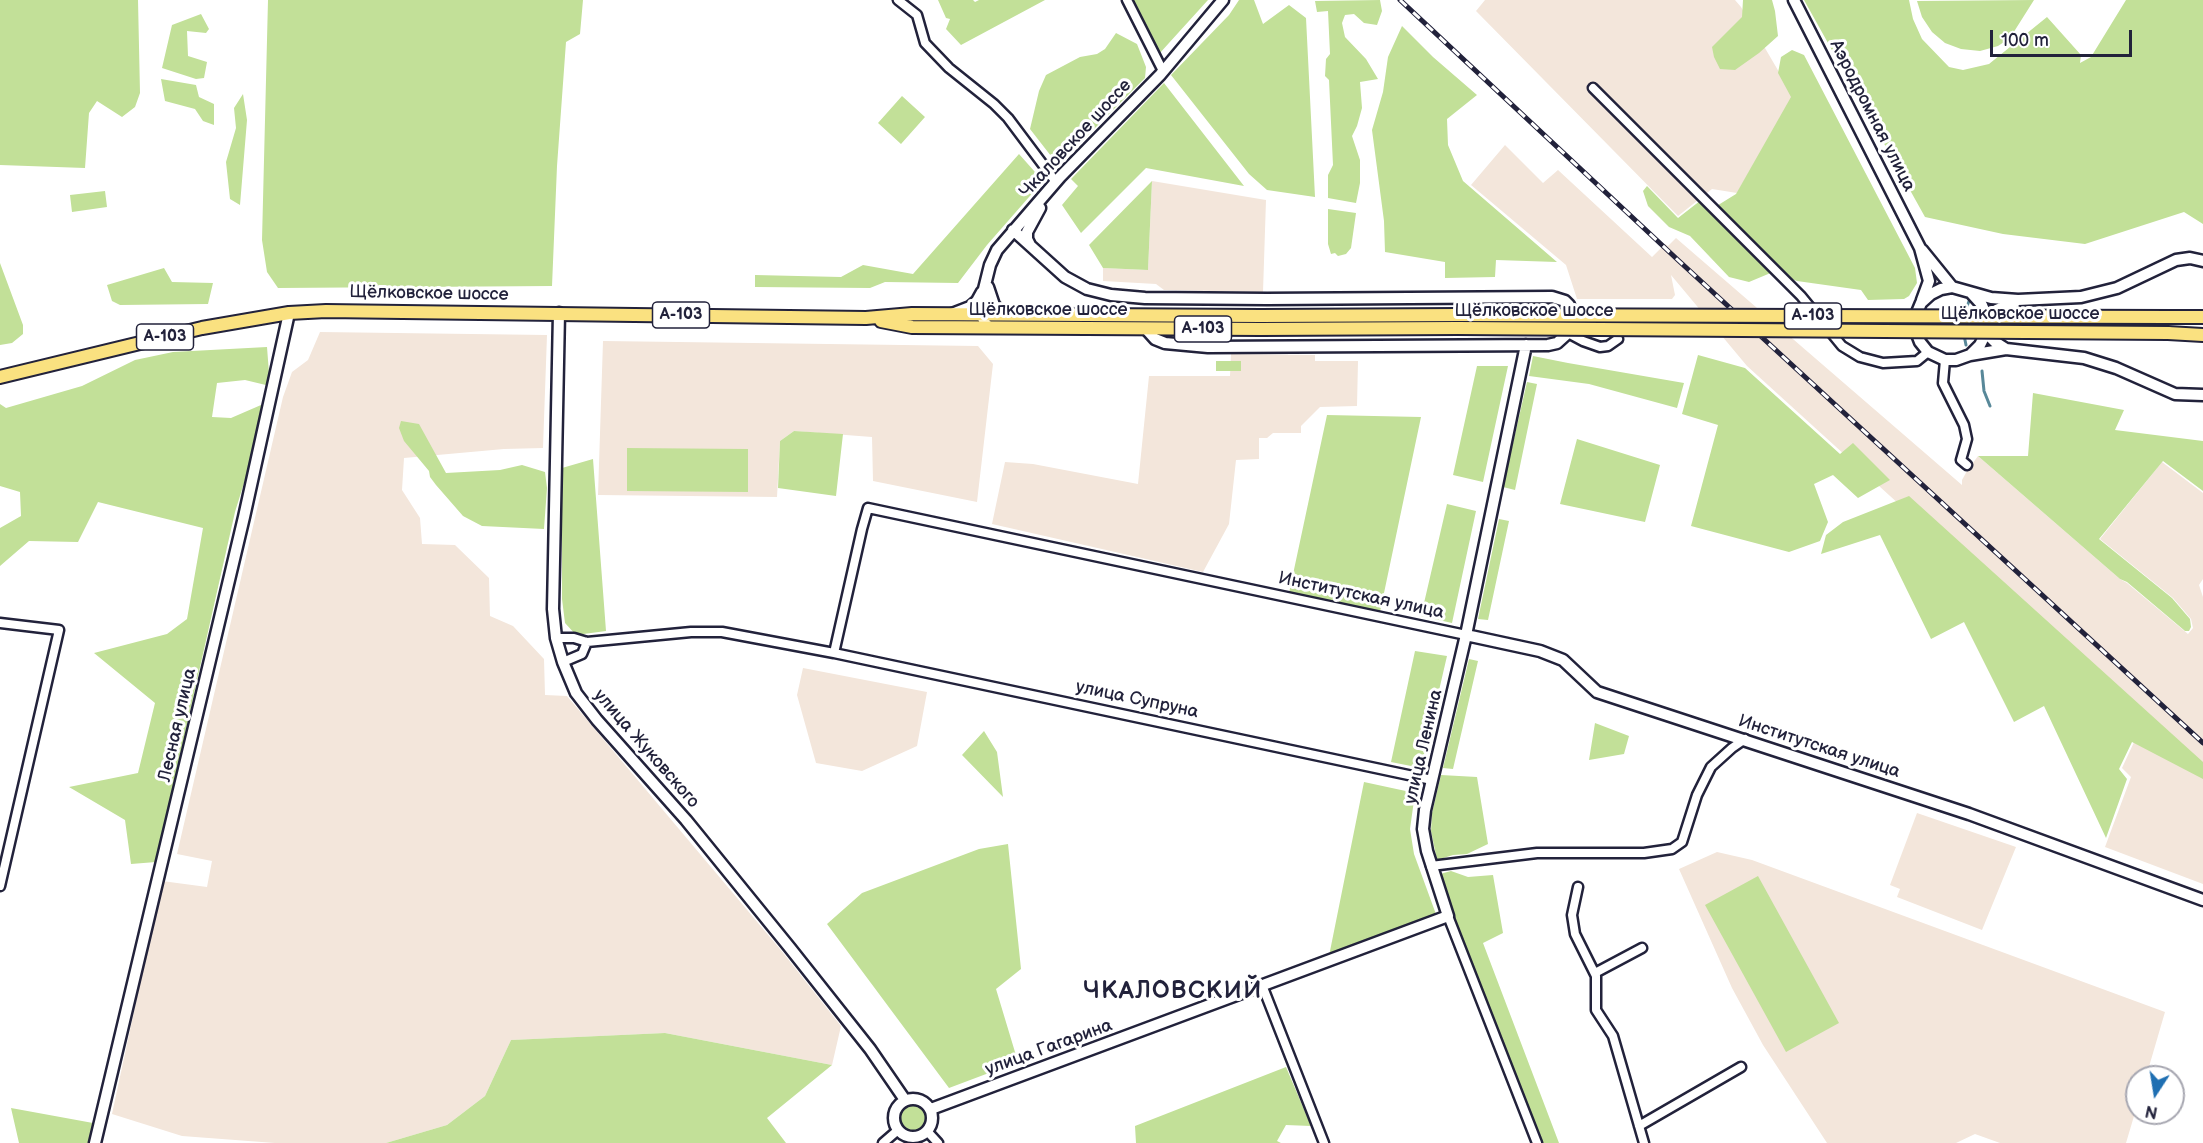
<!DOCTYPE html>
<meta charset="utf-8">
<style>
body{margin:0}
#map{position:relative;width:2203px;height:1143px;overflow:hidden;background:#fff;font-family:"Balsamiq Sans",sans-serif}
canvas{display:block}
.north{position:absolute;left:2125px;top:1065px;width:60px;height:60px;box-sizing:border-box;background:#fff;border:2px solid #a7a7b1;border-radius:50%;rotate:192deg;font-size:16px;font-weight:700;line-height:24px;text-align:center;color:#22223b}
.north::after{content:'';display:block;margin:auto;width:21px;height:27px;background:#1f6fb2;clip-path:polygon(50% 0,100% 100%,50% 72%,0 100%)}
.scale{position:absolute;left:1990px;top:30px;width:142px;height:27px;box-sizing:border-box;border:3px solid #22223b;border-top:0;padding-left:8px;font-size:18px;line-height:21px;white-space:nowrap;color:#22223b;-webkit-text-stroke:4px #fff;paint-order:stroke}
</style>
<div id="map">
<canvas width="2203" height="1143"></canvas>
<div class="north">N</div>
<div class="scale">100 m</div>
</div>
<script>
const context = document.querySelector('canvas').getContext('2d');
context.lineJoin = 'round';
function fill(path, color) { context.fillStyle = color; context.fill(path, 'evenodd'); }
const toPath = rows => new Path2D(rows.map(r => 'M' + r).join(''));
function stroke(path, color, width, dash) { context.strokeStyle = color; context.lineWidth = width; context.lineCap = dash ? 'butt' : 'round'; context.setLineDash(dash || []); context.stroke(path); }
function label(font, color, halo, rows, align = 'center') {
  context.font = font + ' "Balsamiq Sans",sans-serif'; context.lineWidth = 6; context.setLineDash([]); context.textBaseline = 'middle'; context.strokeStyle = halo; context.fillStyle = color; for (const [text, x, y, turn = 0] of rows) {
    context.save(); context.translate(x, y); context.rotate((+turn || 0) * Math.PI / 180); context.textAlign = isNaN(turn) ? turn : align; if (halo) context.strokeText(text, 0, 0); context.fillText(text, 0, 0); context.restore();
  }
}
const built = toPath([
 [1485,0,1735,0,1741,7,1793,96,1737,193,1712,189,1678,216,1476,11],
 [1505,145,1543,183,1558,170,1652,257,1665,244,1668,246,1676,238,1962,485,1962,480,1967,471,1978,456,2120,579,2127,583,2188,634,2193,628,2191,619,2173,598,2100,539,2162,462,2203,493,2203,579,2199,585,2203,597,2203,884,2105,847,2131,777,2122,768,2142,725,1747,366,1671,275,1675,295,1672,299,1577,299,1566,265,1471,185],
 [1152,181,1266,200,1263,292,1164,290,1156,284,1103,281,1103,268,1148,270],
 [320,332,547,335,543,448,504,449,404,458,402,490,420,518,422,544,455,545,489,578,490,616,513,626,544,659,545,695,567,696,780,949,841,1026,832,1065,665,1033,511,1040,485,1096,447,1125,386,1143,275,1143,182,1136,112,1114,162,881,207,887,212,861,177,854,283,397,292,372,308,360],
 [603,341,978,346,993,364,977,502,873,481,872,437,794,431,780,441,777,497,598,495],
 [1231,354,1315,355,1315,361,1358,361,1357,406,1320,407,1301,426,1301,433,1273,433,1267,438,1259,438,1259,459,1236,460,1229,524,1203,572,992,524,1005,462,1033,464,1138,484,1149,376,1230,376],
 [803,668,927,692,917,746,862,771,816,763,797,695],
 [1917,813,2016,847,1982,930,1897,897,1900,889,1890,885],
 [1717,852,1752,860,2165,1012,2146,1077,2137,1077,2137,1106,2126,1143,2000,1143,1975,1134,1956,1143,1827,1143,1763,1045,1732,988,1679,869]
]);
const green = toPath([
 [0,0,138,0,140,93,135,107,122,117,97,101,89,113,85,168,0,165],
 [268,0,583,0,580,34,566,42,557,166,552,286,278,288,267,272,262,240],
 [938,0,973,0,975,2,979,0,1045,0,961,45,946,29,950,19,946,18],
 [1132,0,1208,0,1159,54],
 [1239,0,1254,0,1263,24,1289,5,1306,18,1315,197,1267,190,1249,174,1171,75,1229,15],
 [1380,0,1382,11,1377,25,1364,23,1354,14,1345,15,1342,23,1345,37,1366,59,1378,79,1360,82,1362,108,1357,126,1352,136,1360,160,1360,183,1356,203,1328,198,1328,175,1333,165,1329,80,1325,76,1326,59,1330,54,1328,11,1317,12,1315,1],
 [1743,0,1772,0,1775,11,1778,36,1759,53,1735,70,1720,69,1714,57,1712,47,1742,17],
 [1804,0,1909,0,1913,19,1922,39,1949,67,1963,70,1989,64,2047,17,2081,55,2080,63,2091,57,2126,0,2203,0,2203,224,2184,212,2085,244,2003,234,1925,217],
 [2034,0,2010,38,1998,46,1980,51,1961,49,1945,43,1932,32,1922,17,1917,1],
 [201,14,209,29,206,33,187,31,188,56,207,62,204,78,196,79,162,68,172,25],
 [1402,26,1433,57,1477,95,1447,119,1448,145,1463,181,1557,262,1496,260,1495,277,1445,278,1445,262,1385,252,1384,221,1372,130,1383,92,1388,57],
 [1116,33,1137,44,1146,67,1145,78,1058,165,1030,129,1039,91,1046,75,1080,57,1097,54,1105,49],
 [1792,50,1804,55,1915,268,1917,283,1909,296,1904,299,1868,300,1861,290,1797,281,1773,272,1749,282,1729,277,1690,236,1669,227,1648,206,1643,191,1647,186,1678,218,1705,197,1715,207,1736,194,1791,97,1778,73,1781,57],
 [161,79,196,85,199,97,214,104,214,125,203,121,195,109,165,101],
 [1164,83,1244,186,1146,168,1081,233,1062,205,1078,186,1071,179],
 [243,94,247,120,240,205,230,199,226,162,236,128,234,108],
 [902,96,925,117,901,144,878,123],
 [1019,154,1043,181,987,245,958,283,885,282,870,288,755,287,755,275,841,277,863,265,913,274],
 [1152,181,1148,270,1103,268,1089,245],
 [105,191,107,207,72,212,70,195],
 [1328,209,1356,213,1351,248,1346,254,1338,256,1335,253,1331,254,1328,244],
 [0,263,23,325,23,334,12,343,0,345],
 [164,268,172,282,213,283,208,304,120,305,112,301,107,285],
 [267,347,270,386,245,380,217,383,212,417,231,418,261,405,262,412,256,444,235,512,156,862,131,864,125,820,69,787,138,773,155,703,94,653,167,634,187,619,203,528,98,502,78,542,29,541,0,566,0,528,21,516,20,492,0,486,0,404,6,408,82,386,135,360,173,352],
 [1698,355,1745,368,1840,454,1853,443,1890,480,1858,498,1833,475,1814,484,1828,522,1820,541,1789,552,1691,526,1718,425,1682,414],
 [1533,356,1568,363,1684,383,1677,408,1589,384,1529,376],
 [1216,361,1241,361,1241,371,1216,371],
 [1477,366,1508,366,1483,482,1453,475],
 [1527,382,1537,384,1515,490,1503,487],
 [2033,393,2124,410,2115,430,2203,441,2203,491,2163,461,2099,539,2172,598,2190,619,2191,627,2189,631,2185,631,2127,582,2120,579,1978,456,2028,456],
 [1327,415,1421,417,1380,612,1289,593],
 [401,421,419,424,446,473,500,470,522,465,545,472,547,488,544,529,482,526,463,516,436,485,430,477,429,471,404,441,399,428],
 [794,431,843,434,836,496,778,488,780,441],
 [1577,439,1660,465,1645,522,1560,504],
 [627,448,748,449,748,492,627,491],
 [593,459,606,631,576,635,565,623,562,599,562,468],
 [1909,496,2203,762,2203,779,2132,742,2119,769,2127,779,2106,838,2044,706,2014,722,1964,622,1931,639,1880,535,1821,554,1826,535,1843,522],
 [1447,504,1476,511,1452,623,1421,616],
 [1499,519,1509,521,1488,620,1478,619],
 [1415,651,1447,656,1421,768,1391,762],
 [1469,659,1478,661,1453,769,1443,768],
 [1595,723,1629,736,1624,754,1589,760],
 [984,731,997,752,1003,797,962,755],
 [1441,775,1477,777,1488,844,1467,854,1453,855,1437,860,1431,831,1432,813],
 [1364,782,1415,793,1410,829,1414,854,1437,917,1329,956],
 [1008,844,1021,969,996,989,1018,1062,949,1088,827,924,862,893,979,849],
 [1451,871,1468,877,1493,875,1503,933,1483,943,1559,1143,1543,1143,1452,915,1440,874],
 [1758,876,1839,1023,1786,1052,1705,905],
 [665,1033,832,1065,767,1118,786,1143,386,1143,447,1125,485,1096,511,1040],
 [1286,1067,1311,1126,1286,1125,1277,1141,1281,1143,1136,1143,1135,1126],
 '899 1118a14 14 0 1 1 28 0a14 14 0 1 1-28 0Z',
 [11,1108,93,1123,88,1143,19,1143]
]);
const stream = toPath([
 [1964,313,1970,299],
 [1964,335,1966,345],
 [1982,371,1984,391,1990,406]
]);
const minor = toPath([
 [898,0,917,15,925,43,949,68,994,104,1008,118,1056,182],
 [1127,0,1163,71],
 [1593,88,1801,296,1842,346,1860,357,1883,363,1917,361,1928,352],
 [1568,333,1583,341,1600,347,1608,346,1618,339],
 [1945,360,1943,383,1964,425,1967,439,1961,460,1967,465],
 [0,623,59,630,0,886],
 [556,638,574,638,587,642,691,632,722,632,834,653,1432,780],
 [834,653,862,529,868,508,1466,635],
 [563,662,582,654,587,642],
 [1431,866,1537,853,1644,853,1672,849,1682,842,1697,795,1711,767,1732,748,1745,739],
 [1578,887,1572,915,1575,934,1596,976,1596,1010,1613,1036,1644,1143],
 [1448,916,1537,1143],
 [1595,973,1642,948],
 [1262,985,1324,1143],
 [1639,1126,1741,1067],
 [927,1131,938,1143],
 [883,1143,898,1130]
]);
const tertiary = toPath([
 [1794,0,1920,248,1929,281,1922,300],
 [1013,230,1065,277,1087,289,1111,295,1145,298,1267,299,1552,297,1565,301,1569,305,1572,316,1571,328,1568,333,1557,343,1548,345,1208,347,1165,343,1155,339,1146,329],
 [1030,245,1027,239,1027,232,1040,208],
 [1922,250,1952,287],
 [988,287,994,305,999,310,1011,314],
 [1972,294,1982,305,1987,318,1986,333,1980,345,1970,355,1956,360,1945,360,1928,352,1920,342,1915,329,1916,315,1921,303,1931,294,1941,289,1952,287,1991,298,2018,300,2081,297,2117,288,2176,260,2190,258,2203,261],
 [559,313,553,609,556,638,563,662,576,693,597,720,686,820,790,948,870,1049,905,1100],
 [952,314,970,307,977,301,982,292],
 [1987,318,1996,310,2015,302],
 [990,327,986,325,983,318,984,289,990,265,997,250,1060,177,1160,75,1223,0],
 [1986,333,1995,342,2006,349],
 [1970,355,2006,349,2084,358,2116,368,2175,394,2203,395],
 [1466,635,1540,651,1563,660,1597,692,1969,814,2203,900],
 '894 1118a19 19 0 1 1 38 0a19 19 0 1 1-38 0Z',
 [931,1109,1448,916,1427,851,1423,829,1425,810,1466,635,1526,345]
]);
const secondary = toPath([
 [95,1143,244,517,289,313]
]);
const primary = toPath([
 [2169,317,2203,317],
 [881,321,912,327,1261,329,1458,328],
 [2168,333,2203,335],
 [0,377,202,328,289,313,326,311,866,318,912,314,1261,316,1458,315]
]);
const rail = toPath([
 [1400,0,1679,261,2203,743]
]);
const primaryBridge = toPath([
 [1458,315,2169,317],
 [1458,328,2168,333]
]);
const shields = [
 [681,315,57],
 [1813,316,57],
 [1203,329,57],
 [165,337,57]
];
const shieldNames = [
 ["А-103",681,315],
 ["А-103",1813,316],
 ["А-103",1203,329],
 ["А-103",165,337]
];
const streetNames = [
 ["Аэродромная улица",1872,116,63],
 ["Чкаловское шоссе",1076,139,-47],
 ["Щёлковское шоссе",429,294,1],
 ["Щёлковское шоссе",1048,310],
 ["Щёлковское шоссе",1534,311],
 ["Щёлковское шоссе",2020,314],
 ["Институтская улица",1361,596,12],
 ["улица Супруна",1137,700,12],
 ["Лесная улица",178,725,-77],
 ["улица Ленина",1424,747,-77],
 ["Институтская улица",1819,747,18],
 ["улица Жуковского",646,749,49],
 ["улица Гагарина",1049,1048,-20]
];
const districtNames = [
 ["ЧКАЛОВСКИЙ",1173,992]
];
fill(built, '#f3e6db');
fill(green, '#c2e098');
stroke(stream, '#588899', 3);
stroke(minor, '#22223b', 13);
stroke(tertiary, '#22223b', 15);
stroke(secondary, '#22223b', 15);
stroke(primary, '#22223b', 16);
stroke(minor, '#fff', 8);
stroke(tertiary, '#fff', 10);
stroke(secondary, '#fff', 10);
stroke(primary, '#fae180', 12);
stroke(rail, '#22223b', 5);
stroke(rail, '#fff', 3, [9]);
stroke(primaryBridge, '#22223b', 16, []);
stroke(primaryBridge, '#fae180', 12);
for (const [x, y, w] of shields) { const box = new Path2D(); box.roundRect(x - w / 2, y - 13, w, 26, 4.5); context.fillStyle = '#fff'; context.fill(box); stroke(box, '#22223b', 1.5); }
label('bold 16px', '#22223b', null, shieldNames);
label('18px', '#22223b', '#fff', streetNames);
context.letterSpacing = '1.5px';
label('bold 24px', '#22223b', '#fff', districtNames);
context.letterSpacing = '0px';
</script>
